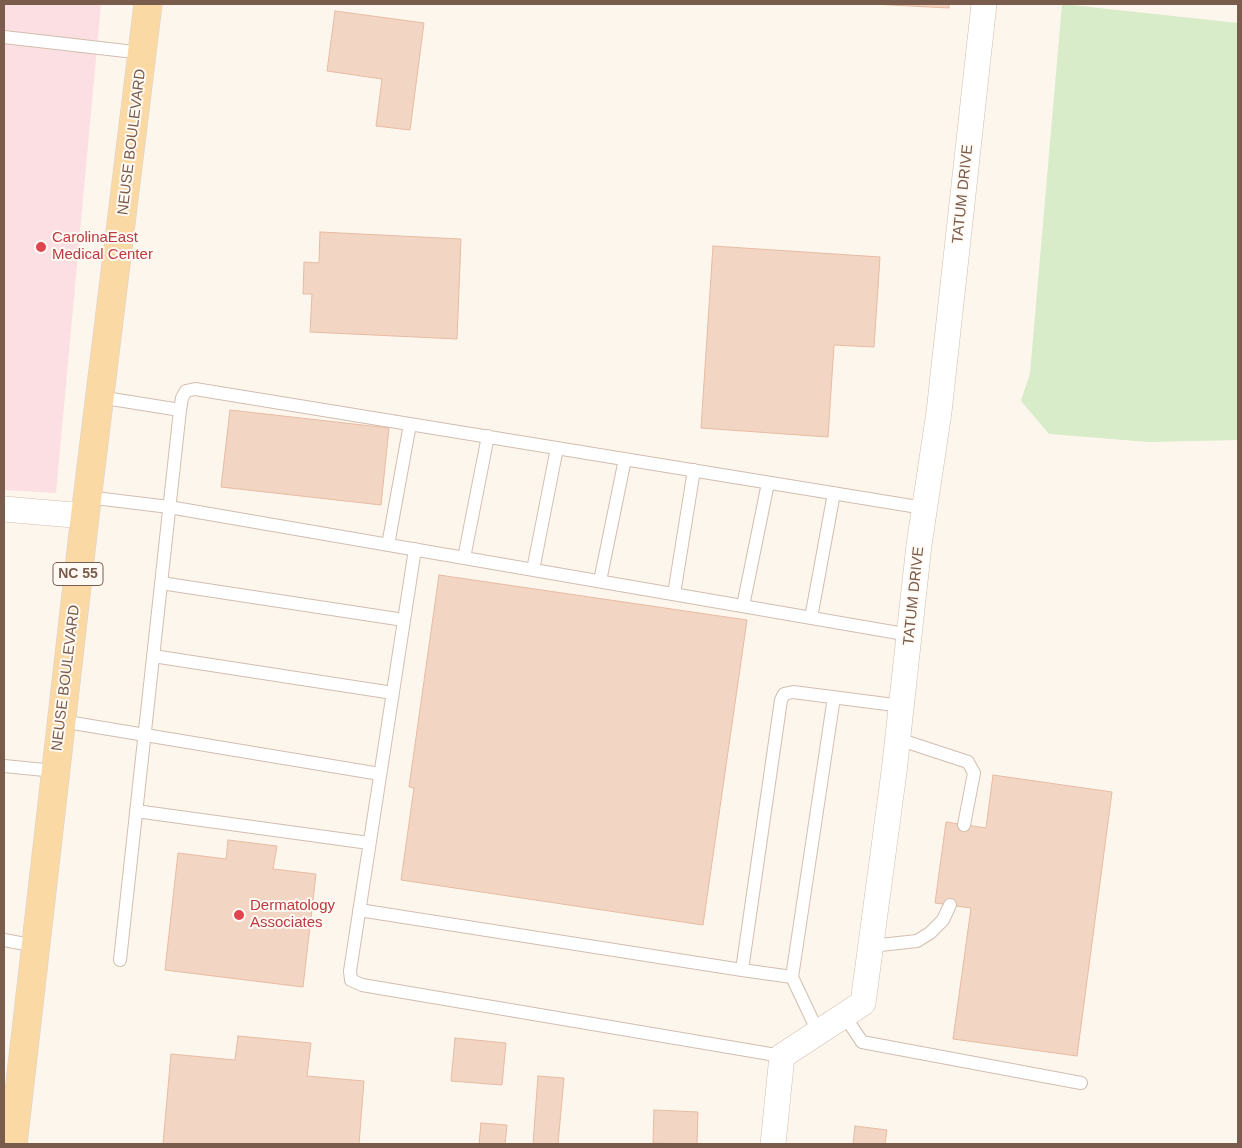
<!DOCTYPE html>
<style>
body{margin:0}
#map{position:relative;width:1242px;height:1148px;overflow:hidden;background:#fdf6ec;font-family:Helvetica,sans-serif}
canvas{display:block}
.frame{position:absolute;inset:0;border:5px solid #7a5c4d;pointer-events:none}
</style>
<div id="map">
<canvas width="1242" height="1148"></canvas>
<div class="frame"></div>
</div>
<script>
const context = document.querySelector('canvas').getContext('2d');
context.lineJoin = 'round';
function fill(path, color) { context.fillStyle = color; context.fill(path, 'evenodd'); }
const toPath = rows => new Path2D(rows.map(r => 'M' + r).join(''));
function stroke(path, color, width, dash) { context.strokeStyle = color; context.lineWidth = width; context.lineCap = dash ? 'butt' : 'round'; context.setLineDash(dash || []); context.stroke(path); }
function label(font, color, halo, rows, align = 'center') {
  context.font = font + ' Helvetica,sans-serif'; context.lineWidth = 4; context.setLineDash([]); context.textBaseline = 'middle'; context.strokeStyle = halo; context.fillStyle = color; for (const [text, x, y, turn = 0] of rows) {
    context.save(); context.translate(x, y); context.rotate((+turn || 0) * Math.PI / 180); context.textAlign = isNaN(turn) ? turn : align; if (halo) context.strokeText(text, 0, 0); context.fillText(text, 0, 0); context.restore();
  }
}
const medical = toPath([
 [4,4,101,4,56,493,4,490]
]);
const green = toPath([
 [1062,4,1238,23,1238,440,1149,442,1049,434,1021,401,1030,373]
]);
const building = toPath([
 [871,4,949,4,949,8,871,4],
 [335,11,424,23,410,130,376,126,382,79,327,71,335,11],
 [320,232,461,239,457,339,310,332,312,294,303,294,304,262,319,263,320,232],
 [713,246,880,257,874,347,834,345,828,437,701,428,713,246],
 [230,410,389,428,381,505,221,487,230,410],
 [439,575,747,620,703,925,401,880,414,788,409,787,439,575],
 [993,775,1112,792,1077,1056,953,1039,971,908,935,903,946,822,986,828,993,775],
 [228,840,277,846,273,869,316,874,303,987,165,970,178,853,226,859,228,840],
 [238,1036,311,1043,307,1076,364,1081,359,1144,163,1144,171,1054,235,1060,238,1036],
 [455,1038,506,1043,502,1085,451,1081,455,1038],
 [538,1076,564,1078,558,1144,533,1144,538,1076],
 [654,1110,698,1112,697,1144,653,1143,654,1110],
 [481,1123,507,1125,505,1144,479,1144,481,1123],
 [855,1126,887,1130,885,1144,853,1144,855,1126]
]);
const lane = toPath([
 [4,37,143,53],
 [99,397,180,410],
 [87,497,169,507,910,635],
 [388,545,410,424],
 [415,549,350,971,351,980,362,985,782,1056],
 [464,558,488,436],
 [533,570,557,448],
 [600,581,625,459],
 [161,583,404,620],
 [674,594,694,470],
 [743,606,768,483],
 [811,618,834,493],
 [153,656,393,693],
 [61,721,380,774],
 [898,739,968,762,974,773,964,825],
 [4,766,55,771],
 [136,811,369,843],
 [359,910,742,970,781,700,784,694,793,692,902,706],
 [4,940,36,946],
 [871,946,917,941,930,933,943,920,950,905],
 [120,960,180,410,182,398,186,391,195,389,924,508],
 [742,970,792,977,818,1032],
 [792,977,834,697],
 [844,1015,862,1042,1081,1083]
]);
const street = toPath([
 [4,509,85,516],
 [773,1144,782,1056,863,1003,894,772,919,545,939,412,984,4]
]);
const primary = toPath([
 [13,1144,85,516,148,4]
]);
const markers = [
 [41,247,6,"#e0444e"],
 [239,915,6,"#e0444e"]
];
const shields = [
 [78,574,50]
];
const shieldNames = [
 ["NC 55",78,574]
];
const streetNames = [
 ["NEUSE BOULEVARD",132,142,-83],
 ["TATUM DRIVE",963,194,-84],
 ["TATUM DRIVE",914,596,-84],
 ["NEUSE BOULEVARD",66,678,-83]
];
const healthNames = [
 ["CarolinaEast",52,238],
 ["Medical Center",52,255],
 ["Dermatology",250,906],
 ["Associates",250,923]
];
fill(medical, '#fbdfe3');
fill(green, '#d8ecc9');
fill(building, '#f3d5c3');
stroke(building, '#e6bba3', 1);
stroke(lane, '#d1beb0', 14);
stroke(street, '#d1beb0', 26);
stroke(primary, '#dad1cd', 29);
stroke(lane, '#fff', 12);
stroke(street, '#fff', 25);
stroke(primary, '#fbd9a5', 28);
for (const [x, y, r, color] of markers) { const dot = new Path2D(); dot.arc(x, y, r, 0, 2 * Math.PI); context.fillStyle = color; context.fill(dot); stroke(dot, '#fffaf3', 2); }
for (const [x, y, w] of shields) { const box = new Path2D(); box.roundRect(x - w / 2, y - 11.5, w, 23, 4); context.fillStyle = '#fffaf3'; context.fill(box); stroke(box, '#7a5c4d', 1); }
label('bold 14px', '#7a5c4d', null, shieldNames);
label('15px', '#7a5c4d', '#fffaf3', streetNames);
label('15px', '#be3a42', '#fffaf3', healthNames, 'left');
</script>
